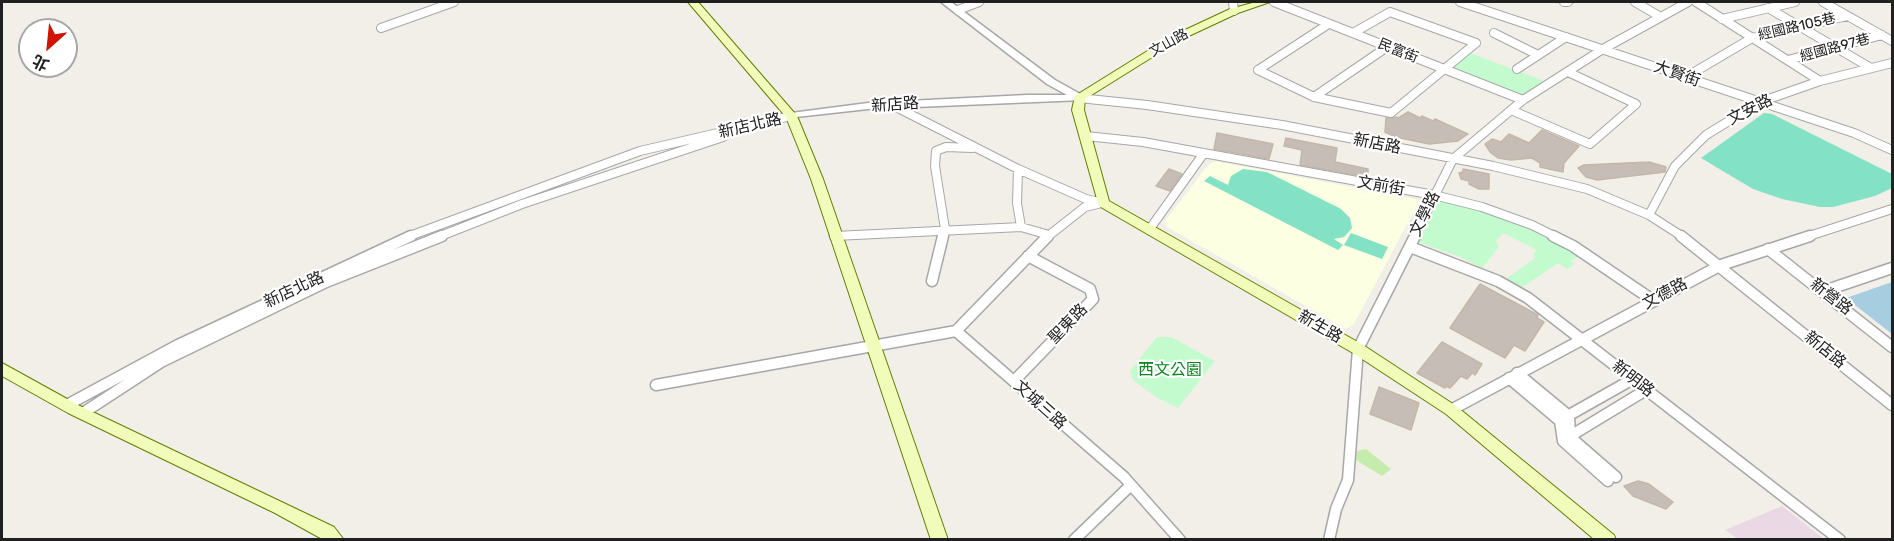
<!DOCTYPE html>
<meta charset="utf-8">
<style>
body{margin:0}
#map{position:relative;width:1894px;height:541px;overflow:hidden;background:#f1efe7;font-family:Rubik,"Noto Sans TC",sans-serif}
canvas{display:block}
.frame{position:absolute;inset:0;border:3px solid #202020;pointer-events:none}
.north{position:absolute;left:18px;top:18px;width:60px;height:60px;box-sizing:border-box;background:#fff;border:2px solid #a6a6a6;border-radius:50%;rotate:207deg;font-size:16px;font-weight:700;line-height:24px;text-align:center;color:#202020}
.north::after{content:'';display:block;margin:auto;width:21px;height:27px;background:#d11400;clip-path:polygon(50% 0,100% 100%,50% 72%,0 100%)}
</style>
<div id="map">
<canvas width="1894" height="541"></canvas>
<div class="frame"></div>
<div class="north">北</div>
</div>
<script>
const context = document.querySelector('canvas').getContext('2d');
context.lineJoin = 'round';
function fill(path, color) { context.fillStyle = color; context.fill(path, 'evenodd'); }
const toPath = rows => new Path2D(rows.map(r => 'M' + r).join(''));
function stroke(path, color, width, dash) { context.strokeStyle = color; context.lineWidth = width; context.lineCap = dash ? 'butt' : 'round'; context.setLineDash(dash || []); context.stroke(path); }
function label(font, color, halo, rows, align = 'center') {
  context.font = font + ' Rubik,"Noto Sans TC",sans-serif'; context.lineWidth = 4.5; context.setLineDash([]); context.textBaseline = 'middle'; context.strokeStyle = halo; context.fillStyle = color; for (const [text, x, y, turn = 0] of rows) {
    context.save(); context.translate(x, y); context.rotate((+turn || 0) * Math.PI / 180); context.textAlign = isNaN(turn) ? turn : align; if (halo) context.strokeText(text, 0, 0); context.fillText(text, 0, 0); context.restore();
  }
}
const industrial = toPath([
 [1782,506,1824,539,1738,539,1725,530]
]);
const education = toPath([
 [1215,161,1420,200,1354,324,1346,329,1167,227,1164,222,1209,164]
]);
const grass = toPath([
 [1366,449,1391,469,1382,476,1356,460,1357,451]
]);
const park = toPath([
 [1470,53,1547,82,1522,98,1447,70],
 [1435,197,1482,208,1531,227,1583,255,1570,261,1575,264,1567,269,1558,263,1523,287,1506,279,1535,258,1533,254,1537,250,1503,233,1496,241,1499,247,1482,268,1460,257,1418,242],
 [1157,337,1171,337,1215,361,1178,408,1156,397,1133,380,1130,371]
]);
const pitch = toPath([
 [1764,113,1772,114,1892,174,1892,188,1875,196,1833,207,1820,207,1782,199,1753,189,1701,158],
 [1243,169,1267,172,1341,209,1350,218,1352,228,1344,237,1334,239,1343,245,1338,250,1204,181,1210,176,1228,185,1231,176],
 [1351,233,1388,247,1382,259,1344,245]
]);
const water = toPath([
 [1892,282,1892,334,1846,298]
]);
const building = toPath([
 [1408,112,1420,118,1422,116,1433,121,1435,119,1468,134,1458,141,1429,144,1396,137,1385,132,1386,118,1400,117,1408,112],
 [1542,130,1579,146,1564,163,1563,172,1540,167,1540,163,1532,158,1511,160,1498,158,1491,153,1485,144,1492,139,1501,142,1509,134,1529,143,1542,130],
 [1217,133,1273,144,1269,159,1214,149,1217,133],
 [1286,138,1337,148,1335,162,1368,169,1368,177,1300,165,1302,150,1284,146,1286,138],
 [1649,162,1666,167,1665,172,1597,180,1586,177,1578,168,1584,165,1649,162],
 [1169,169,1182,174,1170,191,1156,186,1169,169],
 [1463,169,1489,174,1489,189,1479,189,1469,184,1469,181,1461,179,1459,173,1463,172,1463,169],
 [1480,284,1538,315,1537,318,1544,322,1525,351,1514,345,1505,358,1450,328,1480,284],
 [1442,342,1482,364,1475,375,1472,373,1467,379,1461,376,1450,388,1446,386,1445,388,1417,373,1442,342],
 [1379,387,1419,403,1411,430,1370,414,1379,387],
 [1638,481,1649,484,1673,502,1666,509,1633,496,1624,486,1638,481]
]);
const minorFar1 = toPath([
 [1233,2,1234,11],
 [1274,2,1523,100],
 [1460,2,1854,133,1892,150],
 [1564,2,1568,2],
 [1635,2,1659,16],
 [1696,2,1820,81],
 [1823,2,1892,41],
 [1768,8,1871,68],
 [958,10,979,2],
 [1722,19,1795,2],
 [381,28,454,2],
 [1494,33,1538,55],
 [1788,60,1882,35],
 [1517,69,1566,37],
 [1258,70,1314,97,1391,113,1476,43,1390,12,1353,33],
 [1258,70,1327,25],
 [1686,77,1752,38,1847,16],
 [1314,97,1387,47],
 [1079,98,1147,105,1282,125,1493,166,1587,189,1649,215,1683,237],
 [892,105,1018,169,1086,199,1103,203],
 [1511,110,1590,144,1636,104,1568,72],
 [1086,136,1143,142,1434,195,1482,207,1532,225,1556,237],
 [1018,169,1017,203,1021,227],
 [1649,215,1675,166,1706,135,1760,102,1820,81,1892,63],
 [1149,230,1204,153],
 [835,236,1021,227,1049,235],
 [407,237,640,151,791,116],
 [438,237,522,204,723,137],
 [943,237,945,229,935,166,936,151,946,147,972,148],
 [1047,237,1085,207,1098,204],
 [1414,237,1453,159,1523,100,1603,49,1688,2],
 [1806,237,1892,209]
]);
const minor = toPath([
 [835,236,838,236],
 [1553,236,1573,246,1654,301],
 [1681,236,1892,405],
 [1410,247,1498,281,1528,298,1840,540],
 [1768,249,1892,347],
 [932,281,943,236],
 [1824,291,1892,268],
 [956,331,1048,236],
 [1517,373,1569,416,1570,437,1616,477],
 [1509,378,1560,421,1563,441,1608,481],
 [1014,381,1093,299,1090,289,1028,256],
 [656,385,956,331,1124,477,1180,540],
 [67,405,178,345,411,236],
 [1451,410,1721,265,1810,236],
 [83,413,161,362,326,282,442,236],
 [1564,418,1633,379],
 [1567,438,1646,390],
 [1074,540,1131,485],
 [1329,540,1336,509,1348,480,1358,349,1415,236]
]);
const tertiary = toPath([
 [941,2,951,2,1055,80,1082,95,1084,98,1083,100,868,109,787,118,786,116,787,114,791,113,868,103,1027,95,1067,95,1047,84,941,2]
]);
const secondary = toPath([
 [688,2,698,2,797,116,823,179,948,540,931,540,811,179,786,117,688,2],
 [1256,2,1270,2,1238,13,1178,41,1085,99,1084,110,1109,201,1363,345,1456,406,1614,535,1616,540,1595,540,1446,414,1353,353,1099,206,1072,110,1075,96,1170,37,1230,9,1256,2],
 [2,363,78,405,334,527,344,540,324,540,275,513,68,413,2,376,2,363]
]);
const farStreetnames = [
 ["經國路105巷",1797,27,-13],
 ["文山路",1169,43,-29],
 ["經國路97巷",1835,48,-15],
 ["民富街",1398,51,22]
];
const streetNames = [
 ["大賢街",1677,74,19],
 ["新店路",895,105,-4],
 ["文安路",1750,110,-27],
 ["新店北路",750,126,-13],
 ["新店路",1377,144,11],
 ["文前街",1381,186,10],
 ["文學路",1425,214,-64],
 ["新店北路",294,290,-25],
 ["文德路",1665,294,-28],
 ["新營路",1831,297,38],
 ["聖東路",1068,324,-46],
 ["新生路",1320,327,30],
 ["新店路",1825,350,39],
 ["新明路",1633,379,38],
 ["文城三路",1040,405,42]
];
const parkNames = [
 ["西文公園",1170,370]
];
fill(industrial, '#ead9e5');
fill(education, '#fcffe2');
fill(grass, '#c5ecac');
fill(park, '#c4fbce');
fill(pitch, '#83e2c6');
fill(water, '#a6cde0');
fill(building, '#c6beb6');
stroke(building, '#c4b7a8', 1.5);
stroke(minorFar1, '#a7a7a7', 10);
stroke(minor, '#a7a7a7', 13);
stroke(tertiary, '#a7a7a7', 3);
stroke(secondary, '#647e01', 2);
stroke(minorFar1, '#fff', 8);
stroke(minor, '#fff', 10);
fill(tertiary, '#fff');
fill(secondary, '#f2fcba');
label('14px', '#202020', '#fff', farStreetnames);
label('16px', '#202020', '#fff', streetNames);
label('16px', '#08851f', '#fff', parkNames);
</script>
